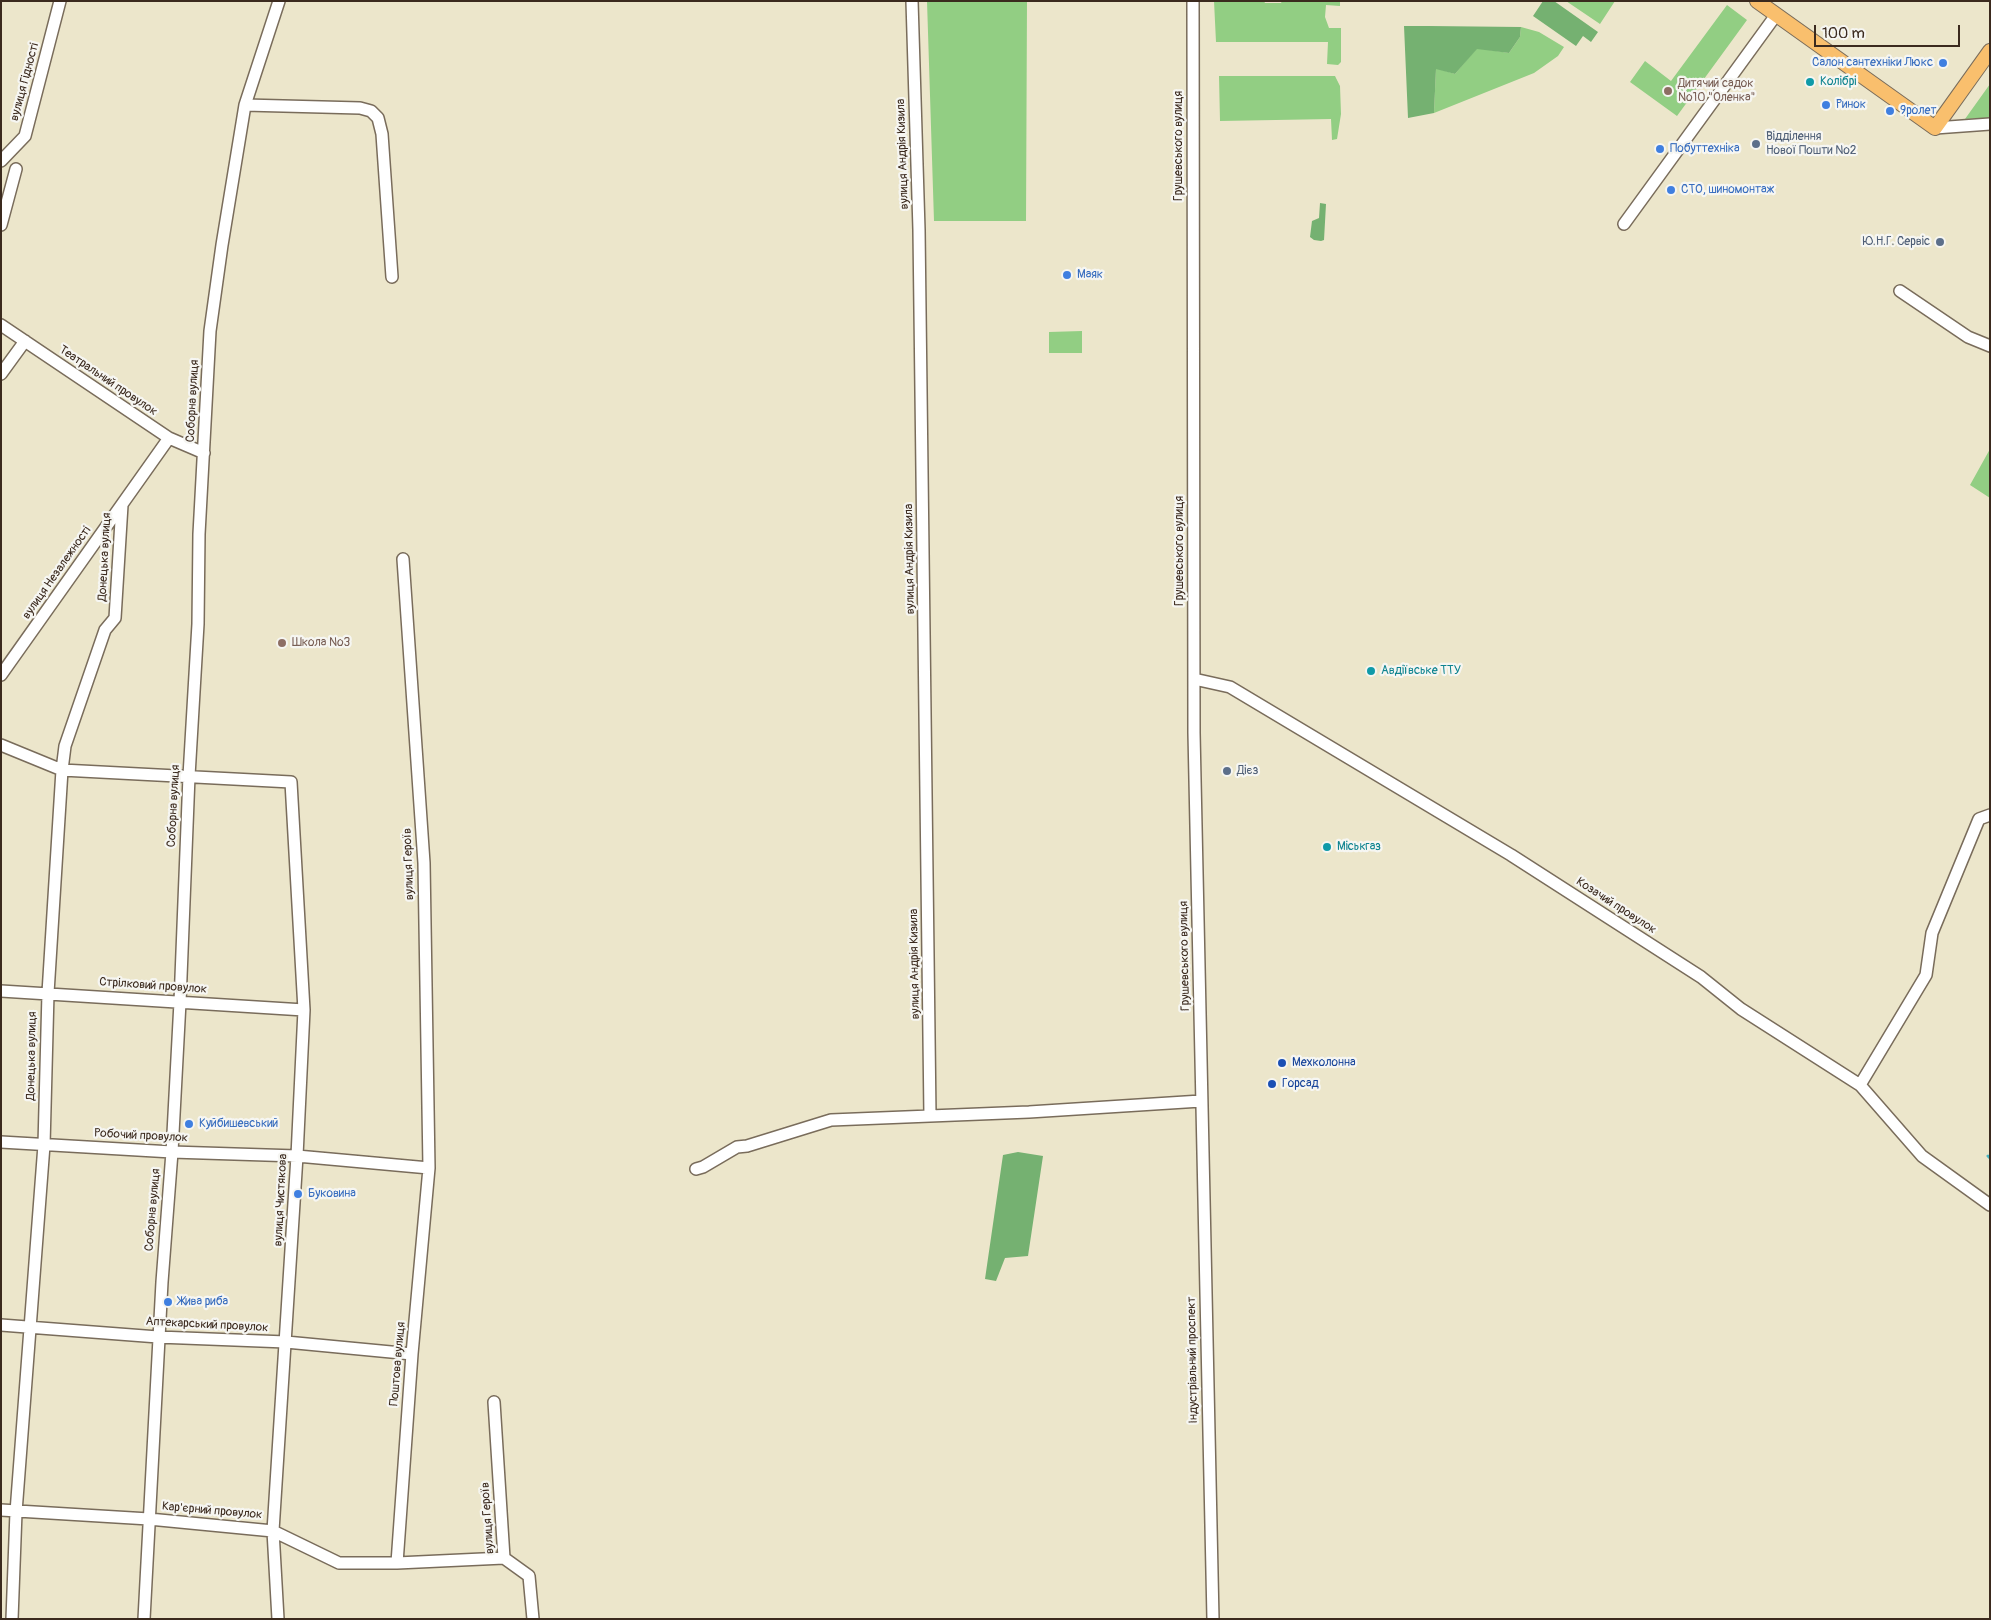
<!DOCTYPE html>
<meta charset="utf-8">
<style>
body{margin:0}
#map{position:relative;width:1991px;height:1620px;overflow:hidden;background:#ece6cb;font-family:Pangolin,sans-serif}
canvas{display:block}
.frame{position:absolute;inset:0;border:2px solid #3b2a1e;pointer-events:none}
.scale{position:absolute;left:1814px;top:25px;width:146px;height:22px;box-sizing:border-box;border:2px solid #3b2a1e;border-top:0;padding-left:6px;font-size:15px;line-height:18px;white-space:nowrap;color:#3b2a1e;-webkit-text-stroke:4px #f6f6f2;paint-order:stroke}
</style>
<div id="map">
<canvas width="1991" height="1620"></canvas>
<div class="frame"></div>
<div class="scale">100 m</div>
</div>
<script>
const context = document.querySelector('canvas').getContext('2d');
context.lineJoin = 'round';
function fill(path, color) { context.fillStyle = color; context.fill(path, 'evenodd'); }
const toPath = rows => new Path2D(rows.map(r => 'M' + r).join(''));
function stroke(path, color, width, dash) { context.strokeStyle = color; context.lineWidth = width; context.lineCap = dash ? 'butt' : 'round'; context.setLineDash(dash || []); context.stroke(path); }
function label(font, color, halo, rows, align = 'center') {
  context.font = font + ' Pangolin,sans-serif'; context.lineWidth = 4.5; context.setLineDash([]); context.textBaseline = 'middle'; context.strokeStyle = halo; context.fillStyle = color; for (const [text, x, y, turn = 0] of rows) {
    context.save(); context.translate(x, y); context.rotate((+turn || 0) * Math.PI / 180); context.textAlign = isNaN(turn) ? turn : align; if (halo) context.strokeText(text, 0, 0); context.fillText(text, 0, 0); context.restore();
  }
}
const green = toPath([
 [927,1,1027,1,1026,221,934,221],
 [1214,1,1264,1,1265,3,1281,3,1282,1,1340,1,1340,6,1326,5,1325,17,1329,28,1341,28,1341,62,1338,65,1327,64,1328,42,1216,42],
 [1566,1,1615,1,1600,24],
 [1727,5,1747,20,1677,116,1630,82,1645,61,1671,81],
 [1521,27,1539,32,1564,47,1558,56,1534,73,1434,113,1436,68,1455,74,1477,48,1509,53,1520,37],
 [1219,76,1335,76,1340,86,1341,114,1337,139,1332,140,1331,119,1220,121],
 [1990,84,1990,118,1965,119],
 [1082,331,1082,353,1049,353,1049,332],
 [1990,449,1990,498,1970,485]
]);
const forest = toPath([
 [1543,1,1554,1,1598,32,1591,42,1583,36,1576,46,1533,16],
 [1404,26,1429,26,1521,27,1520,37,1509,53,1477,49,1455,74,1436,69,1434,113,1408,118],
 [1320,203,1326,204,1324,240,1321,241,1314,240,1310,237,1312,221,1319,218],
 [1018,1152,1043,1156,1028,1256,1005,1258,996,1281,985,1279,1003,1155]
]);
const stream = toPath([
 [1988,1156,1990,1158]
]);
const minor = toPath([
 [912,1,919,230,930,1116],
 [1193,1,1194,733,1213,1619],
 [245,105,360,108,371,111,378,118,382,134,392,277],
 [1935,128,1990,124],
 [1,161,25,136,60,1],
 [1624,224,1776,15],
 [1,225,16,169],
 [1900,291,1968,337,1990,346],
 [1,325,169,438,204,453],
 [1,374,25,341],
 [1,675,169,438],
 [1194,679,1230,687,1511,855,1701,977,1741,1009,1860,1085,1922,1156,1990,1205],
 [1,745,62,770,291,782,304,1010,297,1156,273,1531,278,1619],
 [1,991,304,1010],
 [1860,1085,1926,975,1932,933,1979,819,1990,815],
 [1,1142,172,1152,297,1156,429,1168],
 [696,1169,703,1167,737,1147,747,1146,831,1120,1029,1112,1201,1101],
 [1,1325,158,1337,286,1342,412,1354],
 [494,1402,504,1558,529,1576,533,1619],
 [1,1510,149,1519,273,1531,339,1563,397,1563,504,1558],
 [397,1563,412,1354,429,1168,424,863,403,559],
 [12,1619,16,1512,44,1145,48,993,62,770,65,746,105,630,115,618,122,505],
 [144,1619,162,1282,172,1152,180,1002,189,776,198,624,199,534,210,331,222,245,245,105,279,1]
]);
const major = toPath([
 [1757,1,1935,128,1990,51]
]);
const markers = [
 [1943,63,5,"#3f7fe0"],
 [1810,82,5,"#0f9aa8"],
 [1668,91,5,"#8d6e63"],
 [1826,105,5,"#3f7fe0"],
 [1890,111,5,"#3f7fe0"],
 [1756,144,5,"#5c6f8a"],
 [1660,149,5,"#3f7fe0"],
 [1671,190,5,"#3f7fe0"],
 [1940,242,5,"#5c6f8a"],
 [1067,275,5,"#3f7fe0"],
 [282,643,5,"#8d6e63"],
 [1371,671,5,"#0f9aa8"],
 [1227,771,5,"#5c6f8a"],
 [1327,847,5,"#0f9aa8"],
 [1282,1063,5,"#1a4fb4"],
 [1272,1084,5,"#1a4fb4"],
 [189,1124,5,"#3f7fe0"],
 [298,1194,5,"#3f7fe0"],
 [168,1302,5,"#3f7fe0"]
];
const shopNames = [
 ["Салон сантехніки Люкс",1933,63,"right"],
 ["Ринок",1836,105],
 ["9ролет",1900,111],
 ["Побуттехніка",1670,149],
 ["СТО, шиномонтаж",1681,190],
 ["Маяк",1077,275],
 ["Куйбишевський",199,1124],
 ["Буковина",308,1194],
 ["Жива риба",178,1302]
];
const streetNames = [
 ["вулиця Гідності",25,82,-75],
 ["Грушевського вулиця",1179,146,-90],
 ["вулиця Андрія Кизила",903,154,-92],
 ["Театральний провулок",108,381,34],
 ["Соборна вулиця",193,401,-87],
 ["Грушевського вулиця",1180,551,-90],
 ["Донецька вулиця",105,557,-87],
 ["вулиця Андрія Кизила",910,559,-91],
 ["вулиця Незалежності",57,573,-55],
 ["Соборна вулиця",174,806,-87],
 ["вулиця Героїв",409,864,-92],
 ["Козачий провулок",1616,906,33],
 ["Грушевського вулиця",1185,956,-91],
 ["вулиця Андрія Кизила",915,964,-91],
 ["Стрілковий провулок",153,986,4],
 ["Донецька вулиця",32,1056,-89],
 ["Робочий провулок",141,1136,3],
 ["вулиця Чистякова",281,1200,-87],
 ["Соборна вулиця",153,1210,-85],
 ["Аптекарський провулок",207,1325,3],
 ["Індустріальний проспект",1193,1360,-91],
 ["Поштова вулиця",398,1364,-85],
 ["Кар'єрний провулок",212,1511,5],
 ["вулиця Героїв",488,1518,-94]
];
const cultureNames = [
 ["Колібрі",1820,82],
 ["Авдіївське ТТУ",1381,671],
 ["Міськгаз",1337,847]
];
const educationNames = [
 ["Дитячий садок",1678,84],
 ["№10 \"Оленка\"",1678,98],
 ["Школа №3",292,643]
];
const serviceNames = [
 ["Відділення",1766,137],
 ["Нової Пошти №2",1766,151],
 ["Ю.Н.Г. Сервіс",1930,242,"right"],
 ["Дієз",1237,771]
];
const transitNames = [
 ["Мехколонна",1292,1063],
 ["Горсад",1282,1084]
];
fill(green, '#92ce83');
fill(forest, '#75b171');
stroke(stream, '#48b6c2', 3);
stroke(minor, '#796c5b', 14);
stroke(major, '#796c5b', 16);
stroke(minor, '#fff', 11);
stroke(major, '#f9bf6d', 14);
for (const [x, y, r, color] of markers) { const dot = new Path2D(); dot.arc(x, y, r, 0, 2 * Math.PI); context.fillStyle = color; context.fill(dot); stroke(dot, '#f6f6f2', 2); }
label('12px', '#366cbe', '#f6f6f2', shopNames, 'left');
label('12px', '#3b2a1e', '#f6f6f2', streetNames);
label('12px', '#0d838f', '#f6f6f2', cultureNames, 'left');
label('12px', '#785e54', '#f6f6f2', educationNames, 'left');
label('12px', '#4e5e75', '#f6f6f2', serviceNames, 'left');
label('12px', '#164399', '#f6f6f2', transitNames, 'left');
</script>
